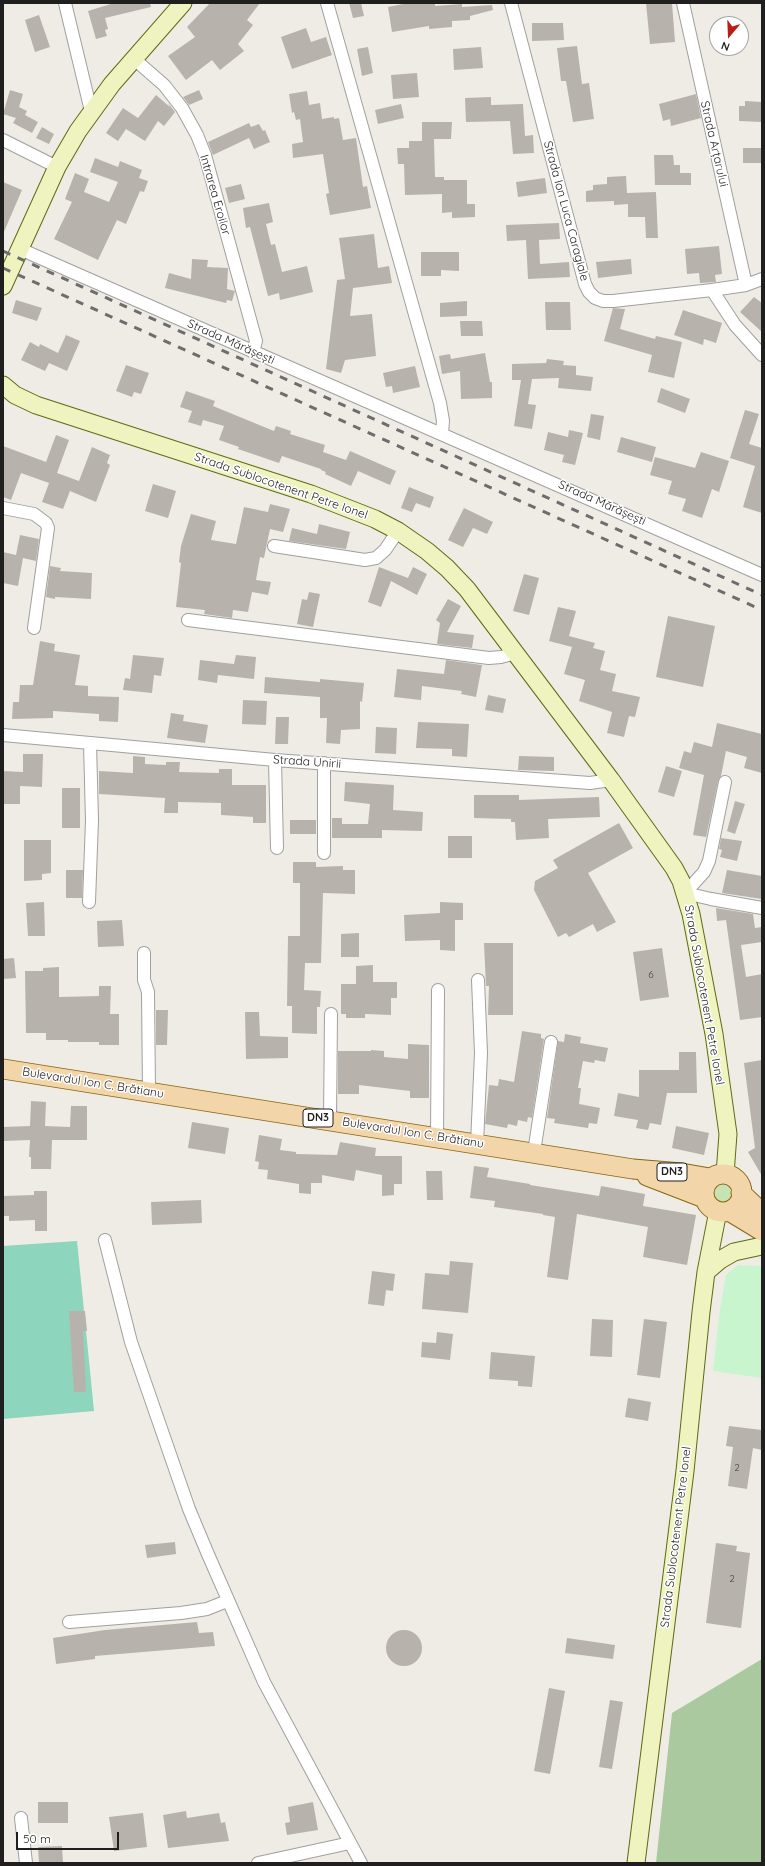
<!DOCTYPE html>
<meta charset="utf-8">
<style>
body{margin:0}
#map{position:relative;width:765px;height:1866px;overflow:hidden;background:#efece6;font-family:Quicksand,sans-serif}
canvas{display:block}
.frame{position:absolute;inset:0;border:4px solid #1f1f1f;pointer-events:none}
.north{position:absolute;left:709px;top:16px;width:40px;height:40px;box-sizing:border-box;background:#fff;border:1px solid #a5a5a5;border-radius:50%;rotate:199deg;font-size:11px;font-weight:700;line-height:16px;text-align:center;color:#1f1f1f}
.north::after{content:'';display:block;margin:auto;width:14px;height:18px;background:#b81d16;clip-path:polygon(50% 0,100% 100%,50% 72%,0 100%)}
.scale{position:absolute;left:16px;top:1832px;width:103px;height:18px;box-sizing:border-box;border:2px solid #1f1f1f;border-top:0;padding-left:5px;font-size:12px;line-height:14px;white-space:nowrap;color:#1f1f1f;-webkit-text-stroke:3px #fff;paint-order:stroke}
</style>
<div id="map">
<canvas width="765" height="1866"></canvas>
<div class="frame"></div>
<div class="north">N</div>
<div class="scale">50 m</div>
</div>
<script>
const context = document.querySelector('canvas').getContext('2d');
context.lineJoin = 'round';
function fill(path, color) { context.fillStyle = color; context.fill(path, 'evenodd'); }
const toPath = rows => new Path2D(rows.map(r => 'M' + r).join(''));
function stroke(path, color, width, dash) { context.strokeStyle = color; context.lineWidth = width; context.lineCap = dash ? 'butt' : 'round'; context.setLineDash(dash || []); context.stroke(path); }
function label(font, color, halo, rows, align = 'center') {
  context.font = font + ' Quicksand,sans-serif'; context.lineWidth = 3; context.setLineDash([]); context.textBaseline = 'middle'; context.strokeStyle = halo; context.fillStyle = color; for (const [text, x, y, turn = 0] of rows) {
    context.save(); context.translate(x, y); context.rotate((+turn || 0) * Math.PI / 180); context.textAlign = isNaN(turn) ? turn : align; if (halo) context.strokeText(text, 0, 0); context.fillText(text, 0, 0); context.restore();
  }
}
const grass = toPath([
 '709 1192a13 13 0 1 1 26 0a13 13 0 1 1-26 0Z'
]);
const forest = toPath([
 [762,1659,762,1863,656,1863,672,1713]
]);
const park = toPath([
 [738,1265,762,1266,762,1378,713,1371,720,1309,726,1275]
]);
const pitch = toPath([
 [77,1241,94,1411,3,1419,3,1246]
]);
const building = toPath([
 [114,3,150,3,151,7,105,18,108,29,105,30,107,36,96,39,88,11],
 [210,3,260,3,247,20,253,25,238,44,244,51,220,70,212,60,186,80,168,56,195,37,187,27],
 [349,3,361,3,364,16,353,18],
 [408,3,435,3,435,6,462,4,462,7,492,5,493,10,470,16,470,20,452,21,452,27,429,29,429,26,392,32,388,7],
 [646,3,672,3,675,42,650,44],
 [39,15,50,47,35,52,25,20],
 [532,23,563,23,564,40,532,41],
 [306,28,311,42,326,37,332,55,292,69,281,37],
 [577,46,582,84,589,83,594,119,573,122,566,81,561,81,557,48],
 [368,47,373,73,362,76,357,49],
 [481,47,483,68,454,70,453,49],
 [417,73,419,97,393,99,391,75],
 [10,90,23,94,19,107,27,111,25,115,38,122,32,133,13,123,16,118,3,114],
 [199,90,203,99,189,105,183,97],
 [307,91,309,105,320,103,322,119,334,117,334,119,339,118,343,140,356,138,363,187,367,186,371,208,330,215,326,194,329,193,323,154,293,158,292,144,303,142,300,119,296,120,294,112,292,113,289,94],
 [696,94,701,118,671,126,670,119,663,121,659,104],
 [156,95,170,107,168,103,175,112,164,126,158,121,145,141,126,129,118,141,106,133,123,108,138,118],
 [491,97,491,105,523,104,525,136,533,135,534,153,513,154,510,121,466,122,465,98],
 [745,101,762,102,762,122,739,121,739,106,745,106],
 [401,104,404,118,378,124,375,110],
 [422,122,452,122,451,139,434,139,435,177,444,177,444,180,467,180,467,204,475,204,475,217,452,218,452,212,442,213,442,194,405,195,404,164,398,164,397,148,409,148,409,141,422,141],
 [249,123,251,127,259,124,263,131,265,130,270,142,254,149,249,138,213,155,208,142],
 [42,127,54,134,49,144,36,138],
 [743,148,762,148,762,163,743,163],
 [654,155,673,155,674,165,680,165,680,173,691,173,691,185,655,185],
 [95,158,118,167,120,161,142,170,139,178,148,181,144,192,140,191,126,224,117,220,98,260,54,239,72,202,65,199,75,173,89,179,84,192,109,202,118,182,90,172],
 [626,176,627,193,656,192,658,238,646,238,645,217,628,217,628,204,614,205,614,201,586,202,586,191,593,190,593,185,607,184,607,177],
 [545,178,547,193,518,197,516,182],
 [3,182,22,190,3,234],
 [241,184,245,199,229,203,225,188],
 [269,203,273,222,266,224,271,245,275,244,282,272,307,266,313,292,280,300,279,293,268,296,250,227,246,228,243,208],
 [559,223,560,239,539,240,540,264,569,262,570,277,528,279,526,240,507,241,506,225],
 [374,234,378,268,389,266,392,283,353,288,350,316,372,314,376,356,345,360,341,373,326,369,337,280,345,279,339,238],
 [719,246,722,274,715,275,716,282,700,283,699,273,687,274,685,249],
 [421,252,459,252,459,271,441,270,441,276,421,276],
 [192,259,208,260,207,267,228,268,227,289,235,291,232,301,227,300,226,303,165,288,169,273,191,279],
 [631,259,632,274,598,278,596,262],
 [754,297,762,303,762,332,740,312],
 [16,300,42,308,37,321,12,313],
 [467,301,467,316,440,317,440,303],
 [545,302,570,302,571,330,546,330],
 [613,308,625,309,620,329,655,339,656,336,682,342,674,378,648,372,652,355,604,341],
 [683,310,722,323,716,343,704,339,703,345,674,335],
 [460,321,482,321,483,336,461,336],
 [66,335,80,341,67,371,49,363,45,371,21,360,30,342,39,347,40,344,58,353],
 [485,353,490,382,492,382,492,398,461,399,460,371,442,374,439,356,450,354,451,359],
 [547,359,564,361,563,365,576,366,576,375,593,377,591,391,558,388,559,378,532,379,528,404,536,405,532,429,514,426,521,380,512,380,512,364,546,363],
 [126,365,149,373,141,394,134,392,132,397,116,391],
 [415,366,420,387,393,393,392,386,386,387,383,373],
 [661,388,690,399,685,413,657,402],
 [186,391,215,401,213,406,274,431,276,426,291,431,290,434,325,445,323,452,346,460,350,451,396,471,390,485,358,471,351,486,325,474,326,472,321,470,321,469,282,456,279,463,238,449,239,447,219,440,224,426,203,420,201,426,188,422,192,411,180,407],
 [745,410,759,414,749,444,762,448,762,513,743,507,755,466,730,458],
 [591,414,604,416,600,440,587,437],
 [569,430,583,433,575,465,562,462,564,455,544,450,548,432,568,437],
 [56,435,69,440,57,473,79,481,92,447,110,455,107,463,110,465,96,502,70,491,63,509,42,502,49,483,21,473,11,500,3,497,3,446,46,462],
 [621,437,656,447,652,462,617,452],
 [701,452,729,461,719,492,712,489,702,518,682,511,686,499,668,494,672,481,650,475,655,457,695,468],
 [153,484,176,491,168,518,145,511],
 [409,487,434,497,430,508,416,503,412,512,401,508],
 [270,504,290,509,283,532,270,529,264,558,260,557,256,580,271,582,268,595,252,592,248,612,233,610,232,618,204,614,205,610,176,607,181,563,179,562,181,546,191,514,216,521,211,540,236,544,244,507,268,512],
 [464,508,493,522,487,534,473,528,463,547,448,540],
 [319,524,350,532,346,549,289,541,292,528,317,534],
 [20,535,39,539,36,561,23,558,18,586,3,583,3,552,16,555],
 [50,566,61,568,60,571,92,573,91,599,55,597,55,599,46,597],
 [379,567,408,578,413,567,427,574,417,595,391,581,381,607,368,602],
 [524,574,539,578,529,615,513,611],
 [309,592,320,594,313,627,297,624,302,599,307,600],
 [448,599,461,606,447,632,474,635,472,648,437,644,440,623,436,620],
 [558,607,576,611,569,636,595,643,593,648,605,651,600,670,616,674,612,691,640,697,635,717,629,716,624,737,607,733,612,712,579,701,585,680,564,674,572,647,549,641],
 [668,616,715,626,703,687,656,677],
 [40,641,55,644,54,651,80,655,75,685,88,686,88,696,119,697,118,722,99,721,99,714,53,711,53,718,12,719,13,702,19,702,20,685,33,685],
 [133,655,164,658,161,676,154,675,152,693,123,690,125,678,130,679],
 [236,655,256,657,254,679,218,675,217,683,198,680,200,660,234,664],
 [446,660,482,665,476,697,461,694,462,691,422,686,421,700,394,697,397,669,444,674],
 [265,677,320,682,320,679,364,683,362,702,360,701,360,729,341,730,340,744,326,743,327,718,320,718,320,697,264,693],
 [488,695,506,699,503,713,485,710],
 [243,700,267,701,266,725,242,724],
 [171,713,184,715,183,721,208,725,205,743,167,738],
 [276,717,289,717,288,744,275,744],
 [418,722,469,724,467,757,452,756,452,749,416,748],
 [717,723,762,734,762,773,744,768,747,757,726,751,721,776,718,781,706,837,693,835,704,775,679,768,684,751,691,753,694,742,712,747],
 [376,727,397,728,396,754,375,753],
 [23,754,43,754,42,787,20,786,20,804,3,804,3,771,23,772],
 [133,756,145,757,145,764,166,765,166,762,180,762,179,772,219,773,219,769,232,769,232,785,266,785,266,823,253,823,253,817,221,815,221,803,178,802,178,813,164,813,165,798,99,794,99,771,133,773],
 [519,756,554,757,554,771,518,770],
 [666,766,682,771,674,797,658,792],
 [345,782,394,785,393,810,423,812,422,831,382,830,382,838,332,838,332,818,342,818,342,824,368,824,370,804,344,801],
 [62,788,80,788,80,828,62,828],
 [474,795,519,795,519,800,599,797,600,817,548,819,549,838,516,840,515,822,511,822,511,819,474,818],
 [735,801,745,804,735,834,727,831],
 [290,820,316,820,316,834,290,834],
 [619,823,633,848,588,873,616,922,597,932,593,924,569,937,566,933,558,937,534,890,535,881,558,868,553,860],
 [448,836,472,836,472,858,448,858],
 [721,838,742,841,737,861,720,857,722,850,719,849],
 [24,840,51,840,51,873,42,874,42,880,24,881],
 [293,862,316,862,316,867,343,866,343,870,355,870,355,894,323,893,321,963,305,963,304,990,321,991,320,1007,317,1007,317,1034,292,1033,292,1006,287,1006,288,936,300,936,300,883,293,883],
 [66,870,83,870,82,898,66,898],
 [727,870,762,876,762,899,722,893],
 [44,902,45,936,28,936,26,903],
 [440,902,463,903,463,920,455,920,455,951,440,950,440,940,405,941,404,915,440,913],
 [716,908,753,914,755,928,762,927,762,942,741,945,746,977,762,974,762,1017,740,1020,726,920,717,921],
 [122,920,124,946,98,947,97,921],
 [359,933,359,957,341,957,341,934],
 [484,943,513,943,513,1015,488,1015,489,986,486,986],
 [662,948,669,997,640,1001,633,952],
 [14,958,16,978,3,979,3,959],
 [373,965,373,982,397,982,397,998,391,998,391,1015,365,1014,365,1018,346,1018,346,1014,341,1014,341,984,356,984,356,966],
 [59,967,59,997,99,996,99,986,111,986,110,1014,119,1014,119,1045,99,1045,99,1042,68,1042,68,1040,46,1040,46,1033,26,1033,25,971,43,971,43,968],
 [156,1010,168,1010,167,1045,156,1045],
 [245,1012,259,1012,260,1036,288,1037,288,1058,246,1059],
 [522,1031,541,1034,541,1038,544,1039,532,1118,528,1117,527,1122,518,1120,517,1126,508,1124,507,1128,485,1124,489,1085,498,1086,499,1079,514,1082],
 [565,1034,581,1037,580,1043,608,1048,605,1062,595,1060,594,1063,583,1061,578,1088,581,1088,579,1104,600,1108,597,1124,589,1123,588,1128,554,1123,555,1119,547,1118,558,1041,564,1042],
 [408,1044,429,1045,429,1098,410,1098,410,1091,359,1085,359,1094,338,1094,338,1051,371,1051,371,1050,384,1051,384,1057,408,1059],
 [679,1052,696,1052,697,1093,667,1093,661,1125,650,1123,648,1130,636,1128,638,1120,614,1116,618,1093,639,1097,639,1070,679,1070],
 [762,1060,762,1176,748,1152,755,1148,744,1063],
 [31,1101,46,1102,45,1126,70,1127,71,1106,87,1106,87,1140,52,1140,51,1169,31,1169,31,1157,29,1157,30,1140,3,1141,3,1127,30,1126],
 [192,1122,229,1128,225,1154,188,1148],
 [676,1126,709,1133,704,1155,672,1148],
 [259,1135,282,1139,280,1150,296,1152,296,1154,337,1155,340,1142,376,1148,375,1156,402,1156,402,1184,394,1184,394,1195,382,1196,382,1175,356,1170,354,1181,322,1175,322,1183,311,1183,311,1194,299,1193,299,1184,267,1179,268,1170,258,1169,259,1162,255,1161],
 [474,1166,489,1168,487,1177,530,1184,530,1185,599,1196,601,1186,645,1194,643,1206,696,1215,687,1265,643,1257,648,1227,577,1214,568,1280,547,1277,555,1217,543,1215,543,1214,494,1207,495,1201,470,1198],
 [426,1171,442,1171,443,1200,427,1200],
 [34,1191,47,1191,47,1231,35,1231,35,1220,9,1221,9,1216,3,1216,3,1196,34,1195],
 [201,1200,202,1223,152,1225,151,1202],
 [450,1261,473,1263,468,1313,422,1309,425,1273,449,1275],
 [372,1271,395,1274,393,1291,386,1290,384,1306,368,1304],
 [69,1311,85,1311,87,1331,83,1331,86,1392,74,1392],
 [592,1319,613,1320,612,1357,590,1356],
 [644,1319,667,1322,660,1378,637,1375],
 [437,1332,453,1334,450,1360,421,1357,422,1342,436,1343],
 [491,1352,535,1356,532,1387,518,1386,518,1381,489,1379],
 [628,1398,651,1402,648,1421,625,1417],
 [729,1426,762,1430,762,1450,753,1448,747,1489,728,1486,733,1447,726,1446],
 [175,1542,176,1554,147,1558,145,1545],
 [716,1543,737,1546,736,1551,750,1553,741,1628,706,1623],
 [197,1622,199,1633,213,1632,215,1646,95,1656,95,1659,56,1664,53,1638,105,1630],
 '386 1648a18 18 0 1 1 36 0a18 18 0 1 1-36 0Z',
 [567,1638,615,1645,613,1659,565,1653],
 [549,1688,565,1691,550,1774,534,1771],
 [610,1700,623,1702,612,1769,599,1767],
 [38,1802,68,1802,68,1823,38,1823],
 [313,1802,318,1830,287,1835,285,1823,290,1822,288,1807],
 [186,1811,187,1818,219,1813,221,1823,225,1822,229,1841,168,1848,163,1815],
 [143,1813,147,1847,114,1851,109,1817],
 [62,1846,63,1863,39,1863,38,1847]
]);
const street = toPath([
 [65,3,91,111],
 [327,3,440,403,443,421,442,433],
 [511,3,585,284,589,292,595,298,603,301,613,301,712,290,746,285,762,279],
 [683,3,746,285],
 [133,58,164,85,182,108,197,135,205,155,256,341,253,352],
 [3,140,57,167],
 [20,249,762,575],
 [712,290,735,325,762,355],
 [3,508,34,514,46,523,48,528,34,628],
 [274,546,365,560,376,558,385,550,398,531],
 [188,620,489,658,501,657,516,653],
 [3,735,275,760,590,783,611,780],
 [275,760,277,848],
 [324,763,324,853],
 [725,782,709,861,704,872,685,893,711,899,762,908],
 [89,902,92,820,90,743],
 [144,953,144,980,148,992,149,1092],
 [330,1120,331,1014],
 [437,1137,438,990],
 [477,1144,481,1053,478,980],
 [534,1152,551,1042],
 [105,1240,131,1342,189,1509,207,1552,264,1682,361,1863],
 [69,1622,181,1613,207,1609,227,1601],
 [21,1818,26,1863],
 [258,1863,350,1843]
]);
const secondary = toPath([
 [3,286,57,167,78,131,112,84,183,3],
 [3,385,15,395,36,405,311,494,375,519,398,531,427,551,447,568,467,589,611,780,674,868,681,881,691,914,714,1034,728,1134,725,1174],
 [706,1272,720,1260,734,1252,762,1246],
 [636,1863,685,1471,701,1312,706,1272,718,1211]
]);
const primary = toPath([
 [3,1069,633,1169,681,1173,710,1178],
 '704 1193a19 19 0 1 1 38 0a19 19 0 1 1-38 0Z',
 [647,1176,704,1198],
 [741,1193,762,1213],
 [729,1211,762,1231]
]);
const rail = toPath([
 [3,251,762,595],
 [3,268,762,610]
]);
const numberNames = [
 ["6",651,975],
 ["2",737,1468],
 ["2",732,1579]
];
const shields = [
 [318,1118,30],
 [672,1172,30]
];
const shieldNames = [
 ["DN3",318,1118],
 ["DN3",672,1172]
];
const streetNames = [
 ["Strada Arțarului",714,144,77],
 ["Intrarea Eroilor",215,195,74],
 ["Strada Ion Luca Caragiale",566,211,75],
 ["Strada Mărășești",231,342,24],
 ["Strada Sublocotenent Petre Ionel",281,486,19],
 ["Strada Mărășești",602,503,24],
 ["Strada Unirii",307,762,4],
 ["Strada Sublocotenent Petre Ionel",704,995,80],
 ["Bulevardul Ion C. Brătianu",93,1083,9],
 ["Bulevardul Ion C. Brătianu",413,1133,9],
 ["Strada Sublocotenent Petre Ionel",676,1537,-83]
];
fill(grass, '#c8e3b2');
fill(forest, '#aac99f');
fill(park, '#c8f4ce');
fill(pitch, '#8dd5bc');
fill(building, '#b8b2ac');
stroke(street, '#a0a0a0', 14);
stroke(secondary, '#5d6b11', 19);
stroke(primary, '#8a6610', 21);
stroke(street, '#fff', 12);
stroke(secondary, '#eef3c0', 17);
stroke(primary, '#f2d5a8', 19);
stroke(rail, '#6d6d6d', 3, [8, 8]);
label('10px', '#454442', null, numberNames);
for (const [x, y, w] of shields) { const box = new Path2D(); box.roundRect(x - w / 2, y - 9, w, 18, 3); context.fillStyle = '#fff'; context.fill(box); stroke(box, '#1f1f1f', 1); }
label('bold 11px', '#1f1f1f', null, shieldNames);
label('12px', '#1f1f1f', '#fff', streetNames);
</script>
